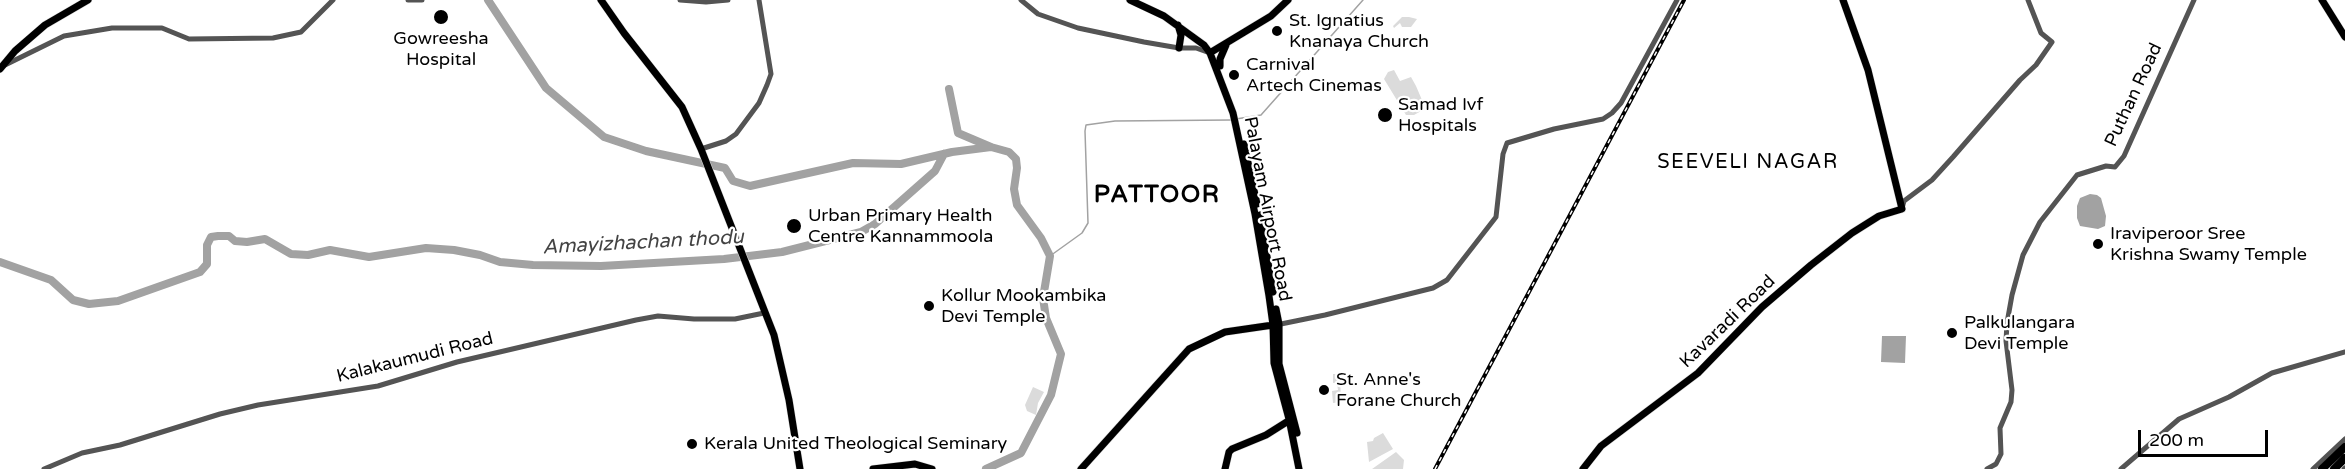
<!DOCTYPE html>
<style>
body{margin:0}
#map{position:relative;width:2345px;height:469px;overflow:hidden;background:#fff;font-family:"Varela Round",sans-serif}
canvas{display:block}
.scale{position:absolute;left:2138px;top:430px;width:130px;height:27px;box-sizing:border-box;border:3px solid #000;border-top:0;padding-left:8px;font-size:18px;line-height:21px;white-space:nowrap;color:#000;-webkit-text-stroke:4px #fff;paint-order:stroke}
</style>
<div id="map">
<canvas width="2345" height="469"></canvas>
<div class="scale">200 m</div>
</div>
<script>
const context = document.querySelector('canvas').getContext('2d');
context.lineJoin = 'round';
function fill(path, color) { context.fillStyle = color; context.fill(path, 'evenodd'); }
const toPath = rows => new Path2D(rows.map(r => 'M' + r).join(''));
function stroke(path, color, width, dash) { context.strokeStyle = color; context.lineWidth = width; context.lineCap = dash ? 'butt' : 'round'; context.setLineDash(dash || []); context.stroke(path); }
function label(font, color, halo, rows, align = 'center') {
  context.font = font + ' "Varela Round",sans-serif'; context.lineWidth = 4.5; context.setLineDash([]); context.textBaseline = 'middle'; context.strokeStyle = halo; context.fillStyle = color; for (const [text, x, y, turn = 0] of rows) {
    context.save(); context.translate(x, y); context.rotate((+turn || 0) * Math.PI / 180); context.textAlign = isNaN(turn) ? turn : align; if (halo) context.strokeText(text, 0, 0); context.fillText(text, 0, 0); context.restore();
  }
}
const green = toPath([
 [1402,17,1409,17,1417,19,1411,27,1402,27,1400,23,1394,28,1393,26],
 [1394,70,1400,81,1411,77,1416,86,1422,100,1423,110,1414,115,1406,115,1384,79,1388,72],
 [1333,374,1340,374,1341,402,1333,403,1332,391,1338,390,1337,383,1333,383],
 [1033,387,1044,392,1038,403,1036,415,1027,411,1025,405],
 [1383,433,1393,449,1369,462,1367,442,1373,441,1374,438],
 [1396,452,1404,460,1403,469,1372,469]
]);
const water = toPath([
 [2090,194,2097,195,2101,198,2106,216,2105,226,2098,229,2080,226,2077,218,2077,206,2080,198],
 [1882,336,1906,336,1905,363,1881,362]
]);
const stream = toPath([
 [1236,119,1261,115,1363,0],
 [1050,256,1082,233,1088,223,1085,131,1086,125,1115,121,1231,120]
]);
const river = toPath([
 [488,0,546,88,604,137,646,151,725,168,733,181,750,186,853,163,901,164,952,152,991,147],
 [949,89,958,133,991,147,1009,152,1016,159,1017,168,1014,189,1017,205,1041,238,1050,256,1043,298,1046,318,1061,354,1051,395,1021,453,986,469],
 [0,262,51,280,73,300,89,304,118,301,200,272,207,264,207,245,211,237,218,236,229,236,235,241,247,242,265,239,291,254,308,255,330,250,369,257,426,248,454,250,480,255,500,262,533,265,601,266,724,259,782,252,861,232,875,224,935,171,944,154]
]);
const minor = toPath([
 [408,0,422,0],
 [680,0,706,2,728,0],
 [1021,0,1038,14,1078,28,1144,42,1179,48,1196,48,1210,53],
 [5,65,64,36,112,28,162,28,189,39,273,38,301,32,333,0],
 [701,149,726,141,736,134,759,103,767,85,771,74,759,0],
 [1902,208,1904,201,1932,180,1953,157,2020,80,2036,65,2052,42,2041,33,2028,0],
 [1276,325,1325,315,1433,288,1447,280,1496,217,1503,154,1507,143,1554,129,1603,119,1612,113,1621,103,1677,0],
 [44,469,82,453,120,445,220,414,258,405,378,386,457,362,636,320,658,316,694,319,735,319,764,313],
 [1987,469,1996,464,2001,454,2000,428,2011,402,2012,390,2006,341,2007,323,2012,295,2023,255,2040,222,2077,175,2106,166,2115,167,2124,156,2194,0],
 [2121,469,2179,419,2229,397,2272,373,2345,352],
 [2313,469,2345,439],
 [2344,469,2345,468]
]);
const major = toPath([
 [601,0,624,33,682,107,701,149,774,335,789,400,800,469],
 [1130,0,1164,16,1204,45,1210,53,1233,113,1255,214,1269,296,1273,325,1274,363,1289,419,1299,469],
 [2322,0,2345,37],
 [1178,25,1181,35,1179,48],
 [1213,51,1271,16,1288,0],
 [1220,66,1220,59,1226,45],
 [0,69,15,51,45,25,88,0],
 [1244,144,1257,204],
 [1260,215,1273,292],
 [1276,309,1279,324,1279,364,1297,433],
 [873,469,915,464,932,469],
 [1081,469,1189,349,1225,332,1273,325],
 [1225,469,1229,452,1232,449,1266,435,1293,418],
 [1583,469,1601,446,1698,373,1762,307,1811,265,1852,233,1879,216,1902,209,1868,70,1843,0]
]);
const highway = toPath([
 [2322,469,2345,447],
 [2334,469,2345,458]
]);
const rail = toPath([
 [1435,469,1684,0]
]);
const markers = [
 [441,17,8,"#000"],
 [1277,31,6,"#000"],
 [1234,75,6,"#000"],
 [1385,115,8,"#000"],
 [794,226,8,"#000"],
 [2098,244,6,"#000"],
 [929,306,6,"#000"],
 [1952,333,6,"#000"],
 [1324,390,6,"#000"],
 [692,444,6,"#000"]
];
const poiNames = [
 ["St. Ignatius",1289,21],
 ["Knanaya Church",1289,42],
 ["Gowreesha",441,39,"center"],
 ["Hospital",441,60,"center"],
 ["Carnival",1246,65],
 ["Artech Cinemas",1246,86],
 ["Samad Ivf",1398,105],
 ["Hospitals",1398,126],
 ["Urban Primary Health",808,216],
 ["Centre Kannammoola",808,237],
 ["Iraviperoor Sree",2110,234],
 ["Krishna Swamy Temple",2110,255],
 ["Kollur Mookambika",941,296],
 ["Devi Temple",941,317],
 ["Palkulangara",1964,323],
 ["Devi Temple",1964,344],
 ["St. Anne's",1336,380],
 ["Forane Church",1336,401],
 ["Kerala United Theological Seminary",704,444]
];
const streetNames = [
 ["Puthan Road",2134,95,-65],
 ["Palayam Airport Road",1267,209,79],
 ["Kavaradi Road",1728,322,-44],
 ["Kalakaumudi Road",415,358,-14]
];
const neighbourhoodNames = [
 ["SEEVELI NAGAR",1748,163]
];
const waterNames = [
 ["Amayizhachan thodu",643,243,-3]
];
const districtNames = [
 ["PATTOOR",1157,196]
];
fill(green, '#dbdbdb');
fill(water, '#a2a2a2');
stroke(stream, '#a2a2a2', 1.5);
stroke(river, '#a2a2a2', 8);
stroke(major, '#dbdbdb', 8);
stroke(highway, '#dbdbdb', 9);
stroke(minor, '#545454', 5);
stroke(major, '#000', 7);
stroke(highway, '#000', 8);
stroke(rail, '#000', 4);
stroke(rail, '#fff', 1.5, [4.5]);
for (const [x, y, r, color] of markers) { const dot = new Path2D(); dot.arc(x, y, r, 0, 2 * Math.PI); context.fillStyle = color; context.fill(dot); stroke(dot, '#fff', 2); }
label('18px', '#000', '#fff', poiNames, 'left');
label('18px', '#000', '#fff', streetNames);
context.letterSpacing = '1.5px';
label('20px', '#000', '#fff', neighbourhoodNames);
context.letterSpacing = '0px';
label('italic 20px', '#434343', '#fff', waterNames);
context.letterSpacing = '1.5px';
label('bold 24px', '#000', '#fff', districtNames);
context.letterSpacing = '0px';
</script>
